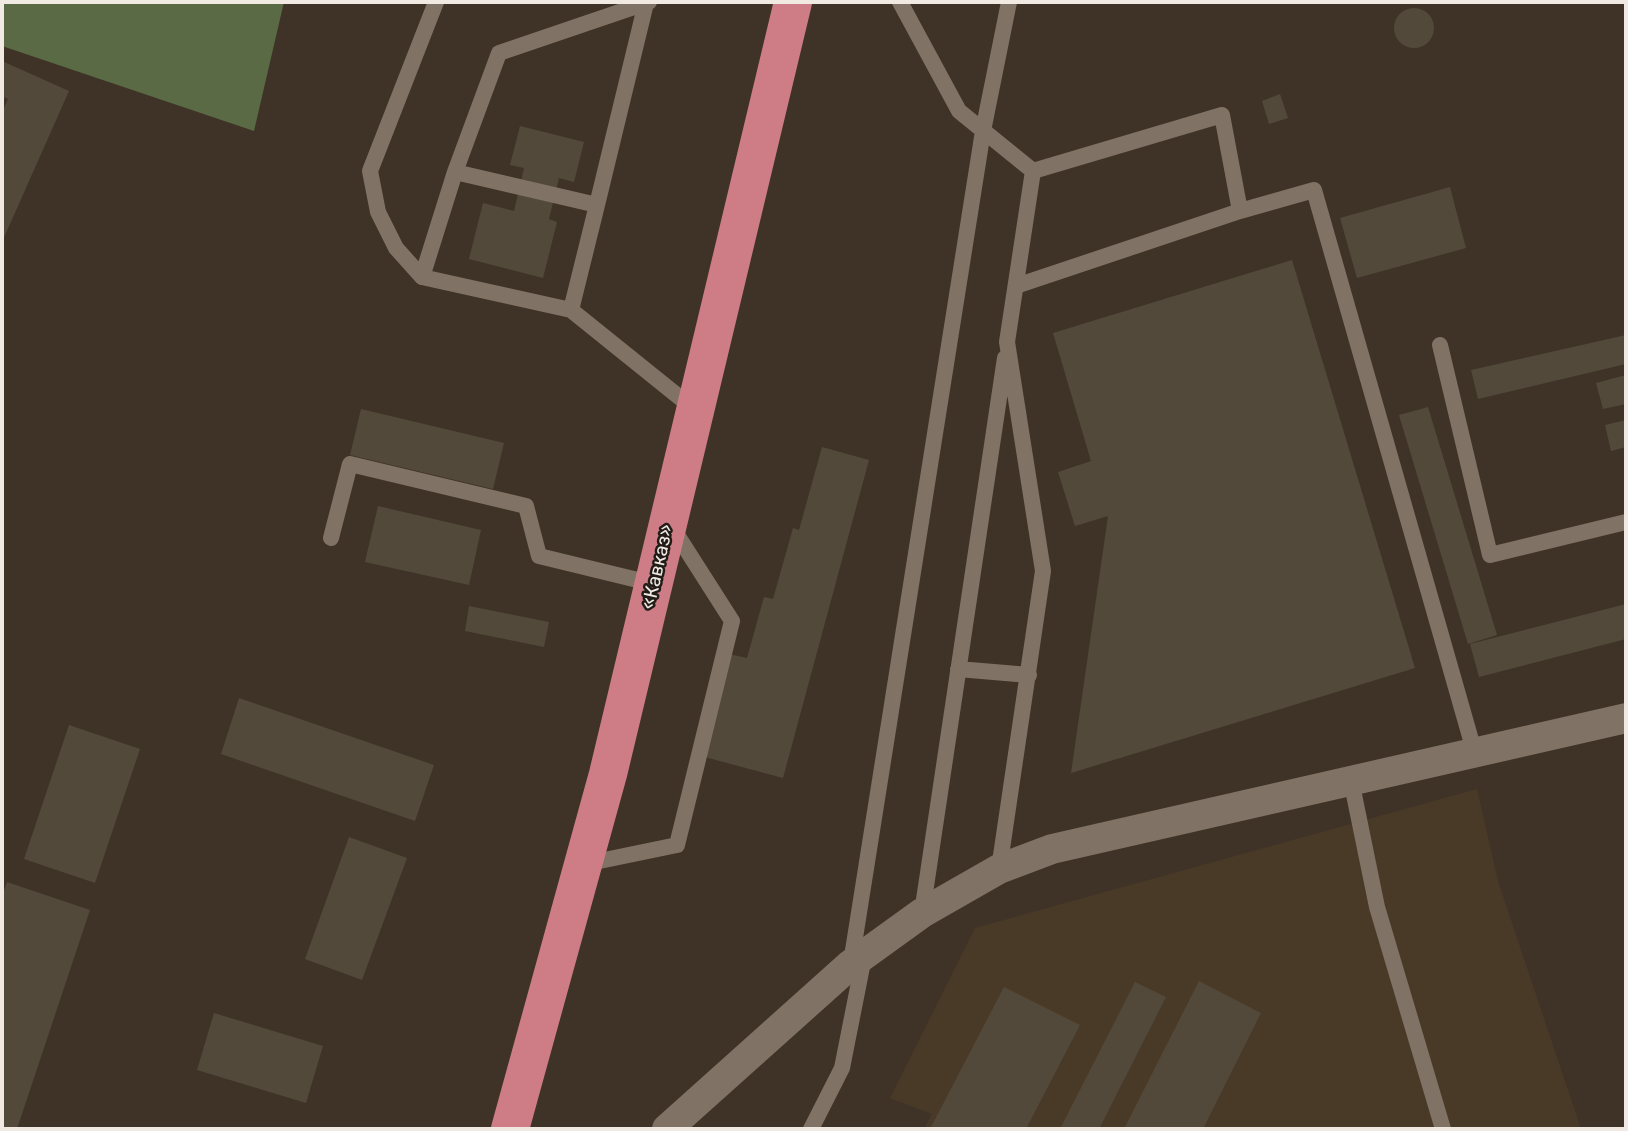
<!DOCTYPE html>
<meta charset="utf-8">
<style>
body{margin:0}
#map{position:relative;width:1628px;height:1131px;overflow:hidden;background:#3f3327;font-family:Rubik,sans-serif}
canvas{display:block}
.frame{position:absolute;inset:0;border:4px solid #f1eae2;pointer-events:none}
</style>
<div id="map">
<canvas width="1628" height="1131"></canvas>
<div class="frame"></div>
</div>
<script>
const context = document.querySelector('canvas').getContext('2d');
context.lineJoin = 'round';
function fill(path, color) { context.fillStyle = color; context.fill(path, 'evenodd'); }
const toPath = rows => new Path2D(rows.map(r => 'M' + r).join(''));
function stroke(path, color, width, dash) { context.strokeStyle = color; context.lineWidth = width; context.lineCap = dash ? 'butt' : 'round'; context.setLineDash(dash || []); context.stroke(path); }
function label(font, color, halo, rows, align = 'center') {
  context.font = font + ' Rubik,sans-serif'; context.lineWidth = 5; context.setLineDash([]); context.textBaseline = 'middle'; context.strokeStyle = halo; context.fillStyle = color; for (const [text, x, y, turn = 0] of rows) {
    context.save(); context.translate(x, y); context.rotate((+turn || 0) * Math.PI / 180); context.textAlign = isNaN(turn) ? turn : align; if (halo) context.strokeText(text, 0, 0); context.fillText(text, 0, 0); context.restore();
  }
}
const built = toPath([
 [1477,789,1498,881,1581,1129,924,1129,932,1114,890,1098,975,928]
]);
const forest = toPath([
 [2,2,284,2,254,131,2,46]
]);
const building = toPath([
 '1394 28a20 20 0 1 1 40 0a20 20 0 1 1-40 0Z',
 [2,61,69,91,2,242,2,112,8,99,2,96],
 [1280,94,1288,118,1269,124,1262,101],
 [520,126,584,142,574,182,559,178,549,219,557,222,543,278,469,259,483,203,514,211,524,168,510,165],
 [1450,187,1466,248,1357,278,1340,218],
 [1292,260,1415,668,1071,773,1108,516,1075,526,1058,472,1091,461,1053,333],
 [1626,335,1626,364,1478,399,1471,370],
 [1626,375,1626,404,1603,409,1596,383],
 [1428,407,1497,635,1468,644,1399,415],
 [361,409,504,443,493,489,350,455],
 [1626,420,1626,447,1611,451,1605,425],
 [822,447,869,460,783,778,701,756,729,654,747,658,764,597,773,599,793,528,799,530],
 [378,506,481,530,469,585,365,562],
 [1626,604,1626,639,1479,677,1470,644],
 [469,606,549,622,544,647,465,631],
 [239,698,434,765,415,821,221,754],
 [69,725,140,749,95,883,24,859],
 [349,837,407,858,362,980,305,959],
 [7,882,90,910,17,1129,2,1129,2,896],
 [1199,981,1261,1013,1203,1129,1124,1129],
 [1135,982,1166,997,1099,1129,1060,1129],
 [1004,987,1080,1025,1026,1129,930,1129],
 [214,1013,323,1046,306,1103,197,1070]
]);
const lane = toPath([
 [436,2,370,171,378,212,396,248,422,277,571,310],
 [649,2,499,53,455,172,597,205,571,310,694,409],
 [900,2,959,111,1033,171,1222,115,1240,211,1314,190,1475,754],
 [597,205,646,3],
 [422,277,455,172],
 [1016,286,1240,211],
 [1440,345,1490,555,1626,522],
 [331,538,350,464,526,506,539,556,654,584],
 [958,669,1029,675],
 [1351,780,1377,907,1443,1129],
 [585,864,677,845,732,621,672,527],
 [999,869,1043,571,1007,342,1033,171],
 [922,913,1005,358],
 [851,963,983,131,1009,2],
 [811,1129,842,1068,864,957]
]);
const street = toPath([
 [667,1129,850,965,922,913,999,869,1052,849,1626,718]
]);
const highway = toPath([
 [510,1129,608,774,793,2]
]);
const streetNames = [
 ["«Кавказ»",658,567,-77]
];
fill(built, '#493a28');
fill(forest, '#596a44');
fill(building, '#52493b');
stroke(lane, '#807365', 16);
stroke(street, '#807365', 30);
stroke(highway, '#ce7d87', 38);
label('19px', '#f1eae2', '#211c17', streetNames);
</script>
